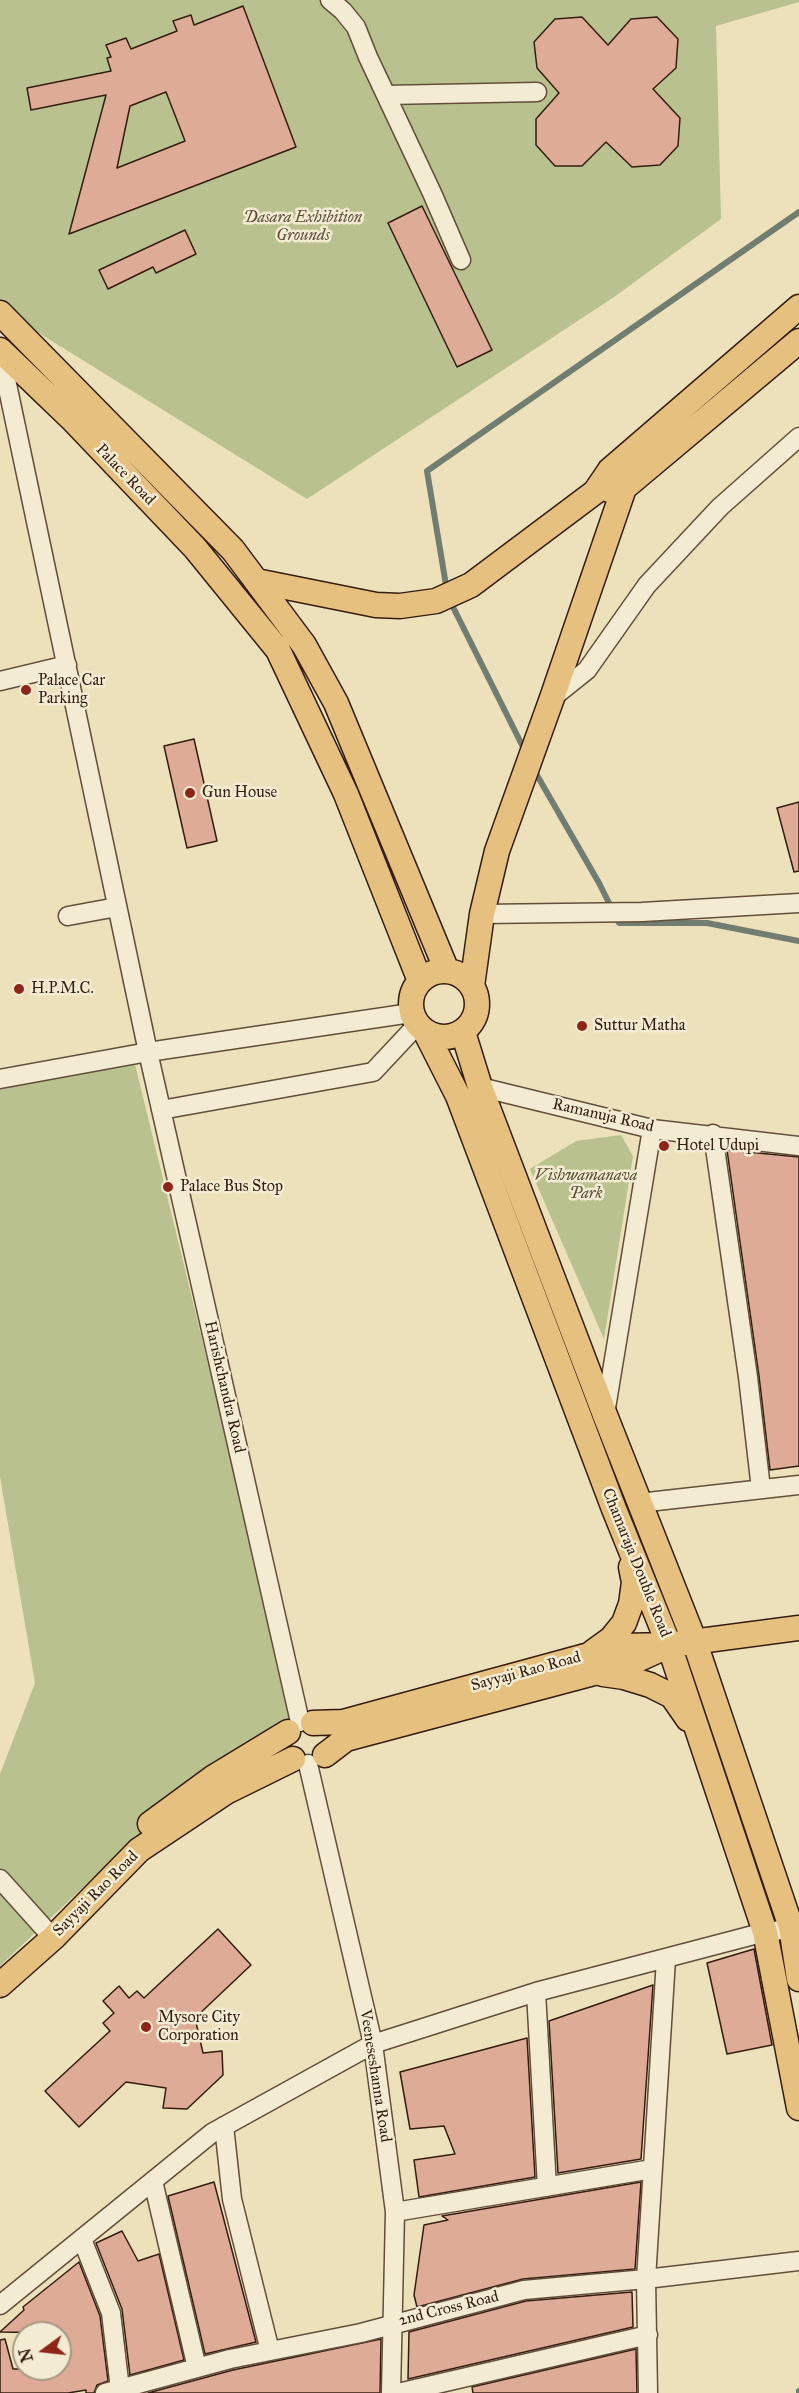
<!DOCTYPE html>
<style>
body{margin:0}
#map{position:relative;width:799px;height:2393px;overflow:hidden;background:#ede1bb;font-family:"IM FELL Great Primer",serif}
canvas{display:block}
.north{position:absolute;left:12px;top:2321px;width:60px;height:60px;box-sizing:border-box;background:#f3ecd3;border:2px solid #a79985;border-radius:50%;rotate:255deg;font-size:16px;font-weight:700;line-height:24px;text-align:center;color:#341d0f}
.north::after{content:'';display:block;margin:auto;width:21px;height:27px;background:#8f2418;clip-path:polygon(50% 0,100% 100%,50% 72%,0 100%)}
</style>
<div id="map">
<canvas width="799" height="2393"></canvas>
<div class="north">N</div>
</div>
<script>
const context = document.querySelector('canvas').getContext('2d');
context.lineJoin = 'round';
function fill(path, color) { context.fillStyle = color; context.fill(path, 'evenodd'); }
const toPath = rows => new Path2D(rows.map(r => 'M' + r).join(''));
function stroke(path, color, width, dash) { context.strokeStyle = color; context.lineWidth = width; context.lineCap = dash ? 'butt' : 'round'; context.setLineDash(dash || []); context.stroke(path); }
function label(font, color, halo, rows, align = 'center') {
  context.font = font + ' "IM FELL Great Primer",serif'; context.lineWidth = 5; context.setLineDash([]); context.textBaseline = 'middle'; context.strokeStyle = halo; context.fillStyle = color; for (const [text, x, y, turn = 0] of rows) {
    context.save(); context.translate(x, y); context.rotate((+turn || 0) * Math.PI / 180); context.textAlign = isNaN(turn) ? turn : align; if (halo) context.strokeText(text, 0, 0); context.fillText(text, 0, 0); context.restore();
  }
}
const green = toPath([
 [0,0,799,0,799,2,716,26,721,219,614,297,307,499,0,309],
 [134,1060,296,1725,151,1823,0,1966,0,1879,36,1919,0,1869,0,1774,35,1683,0,1477,0,1081],
 [621,1135,633,1156,604,1339,530,1169,576,1141]
]);
const stream = toPath([
 [447,591,427,471,799,212],
 [450,601,526,753],
 [534,770,599,883,619,923,707,923,799,941],
 [799,2393,799,2391]
]);
const building = toPath([
 [243,6,296,147,69,234,106,95,31,110,27,88,111,71,107,58,111,57,106,45,126,38,131,49,177,31,173,21,191,15,194,25,243,6],
 [166,92,185,141,117,168,130,106,166,92],
 [582,17,608,45,631,19,657,17,678,39,676,68,653,89,680,118,678,146,660,165,632,167,606,142,582,166,555,166,536,145,536,119,559,93,537,68,534,42,555,19,582,17],
 [422,206,492,350,457,367,388,223,422,206],
 [185,230,196,254,156,273,153,267,108,289,99,270,185,230],
 [194,739,217,841,187,848,164,746,194,739],
 [799,802,799,871,794,872,777,808,799,802],
 [727,1150,799,1157,799,1466,770,1470,759,1376,727,1150],
 [218,1929,251,1965,195,2018,203,2053,222,2051,223,2075,187,2109,163,2108,166,2088,126,2082,79,2127,45,2091,110,2031,103,2023,114,2013,103,2001,119,1986,129,1998,137,1991,144,1998,218,1929],
 [754,1949,772,2045,727,2054,707,1963,754,1949],
 [653,1985,641,2159,558,2173,549,2021,653,1985],
 [527,2038,535,2177,419,2197,414,2160,455,2154,444,2126,410,2129,400,2072,527,2038],
 [214,2182,256,2342,205,2354,168,2196,214,2182],
 [641,2182,635,2269,523,2279,417,2307,414,2295,424,2225,448,2220,442,2216,641,2182],
 [122,2231,138,2261,159,2254,184,2360,130,2375,122,2309,96,2243,122,2231],
 [79,2262,100,2316,108,2381,97,2385,94,2393,86,2393,86,2390,68,2393,0,2393,0,2340,5,2339,13,2369,60,2369,60,2333,0,2332,24,2310,23,2307,79,2262],
 [632,2292,633,2327,408,2379,409,2332,526,2301,632,2292],
 [381,2339,380,2393,148,2393,233,2370,381,2339],
 [636,2349,637,2393,473,2393,472,2387,636,2349]
]);
const minor = toPath([
 [330,0,343,11,356,27,368,57,432,193,461,260],
 [386,95,537,92],
 [0,351,148,1052,300,1722],
 [0,681,67,665],
 [552,698,587,670,647,585,720,507,799,437],
 [482,914,642,912,799,903],
 [68,916,117,907],
 [0,1079,148,1052,411,1013],
 [480,1087,652,1129,799,1146],
 [161,1110,373,1072,417,1025],
 [713,1134,748,1377,761,1489],
 [605,1414,652,1129],
 [639,1503,799,1485],
 [308,1764,373,2044,395,2212,391,2393],
 [0,1879,53,1938],
 [536,1992,547,2187],
 [224,2126,232,2199,270,2351],
 [153,2181,197,2368],
 [395,2212,652,2169],
 [82,2239,111,2313,120,2389],
 [0,2305,212,2133,373,2044,536,1992,765,1932,799,1928],
 [105,2393,230,2359,361,2333,524,2290,646,2279,799,2261],
 [398,2393,648,2335],
 [648,2393,646,2279,666,1959]
]);
const major = toPath([
 [0,313,233,550,304,645,336,703,447,971],
 [0,350,72,419,195,548,278,650,346,794,420,981],
 [609,490,624,488,799,341],
 [256,581,376,605,400,606,436,601,471,585,595,492,610,470,799,307],
 '411 1004a33 33 0 1 1 66 0a33 33 0 1 1-66 0Z',
 [472,986,482,914,497,851,552,698,624,488,610,470],
 [463,1032,480,1087,605,1415,694,1640,791,1927,799,1979],
 [426,1033,458,1096,614,1509,669,1645,765,1932,799,2108],
 [593,1652,611,1639,624,1623,631,1604,634,1582,631,1567],
 [603,1674,624,1677,650,1685,672,1696,688,1719],
 [313,1723,343,1722,622,1646,669,1645,799,1628],
 [325,1755,346,1739,628,1664,659,1650],
 [150,1824,214,1777,288,1732],
 [0,1985,53,1938,139,1850,226,1792,293,1759]
]);
const markers = [
 [26,690,6,"#8f2418"],
 [190,793,6,"#8f2418"],
 [19,989,6,"#8f2418"],
 [582,1026,6,"#8f2418"],
 [664,1146,6,"#8f2418"],
 [168,1187,6,"#8f2418"],
 [146,2027,6,"#8f2418"]
];
const parkNames = [
 ["Dasara Exhibition",303,218],
 ["Grounds",303,236],
 ["Vishwamanava",586,1176],
 ["Park",586,1194]
];
const streetNames = [
 ["Palace Road",125,475,46],
 ["Ramanuja Road",603,1116,13],
 ["Harishchandra Road",224,1387,77],
 ["Chamaraja Double Road",636,1563,68],
 ["Sayyaji Rao Road",526,1672,-15],
 ["Sayyaji Rao Road",96,1894,-45],
 ["Veeneseshanna Road",375,2076,81],
 ["2nd Cross Road",449,2309,-14]
];
const poiNames = [
 ["Palace Car",38,681],
 ["Parking",38,699],
 ["Gun House",202,793],
 ["H.P.M.C.",31,989],
 ["Suttur Matha",594,1026],
 ["Hotel Udupi",676,1146],
 ["Palace Bus Stop",180,1187],
 ["Mysore City",158,2018],
 ["Corporation",158,2036]
];
fill(green, '#b9c28f');
stroke(stream, '#717d71', 6);
fill(building, '#ddab96');
stroke(building, '#341d0f', 1.5);
stroke(minor, '#624e3a', 21);
stroke(major, '#341d0f', 27);
stroke(minor, '#f3ecd3', 18);
stroke(major, '#e6c07e', 24);
for (const [x, y, r, color] of markers) { const dot = new Path2D(); dot.arc(x, y, r, 0, 2 * Math.PI); context.fillStyle = color; context.fill(dot); stroke(dot, '#f3ecd3', 2); }
label('italic 16px', '#5c4f35', '#f3ecd3', parkNames);
label('16px', '#341d0f', '#f3ecd3', streetNames);
label('16px', '#341d0f', '#f3ecd3', poiNames, 'left');
</script>
